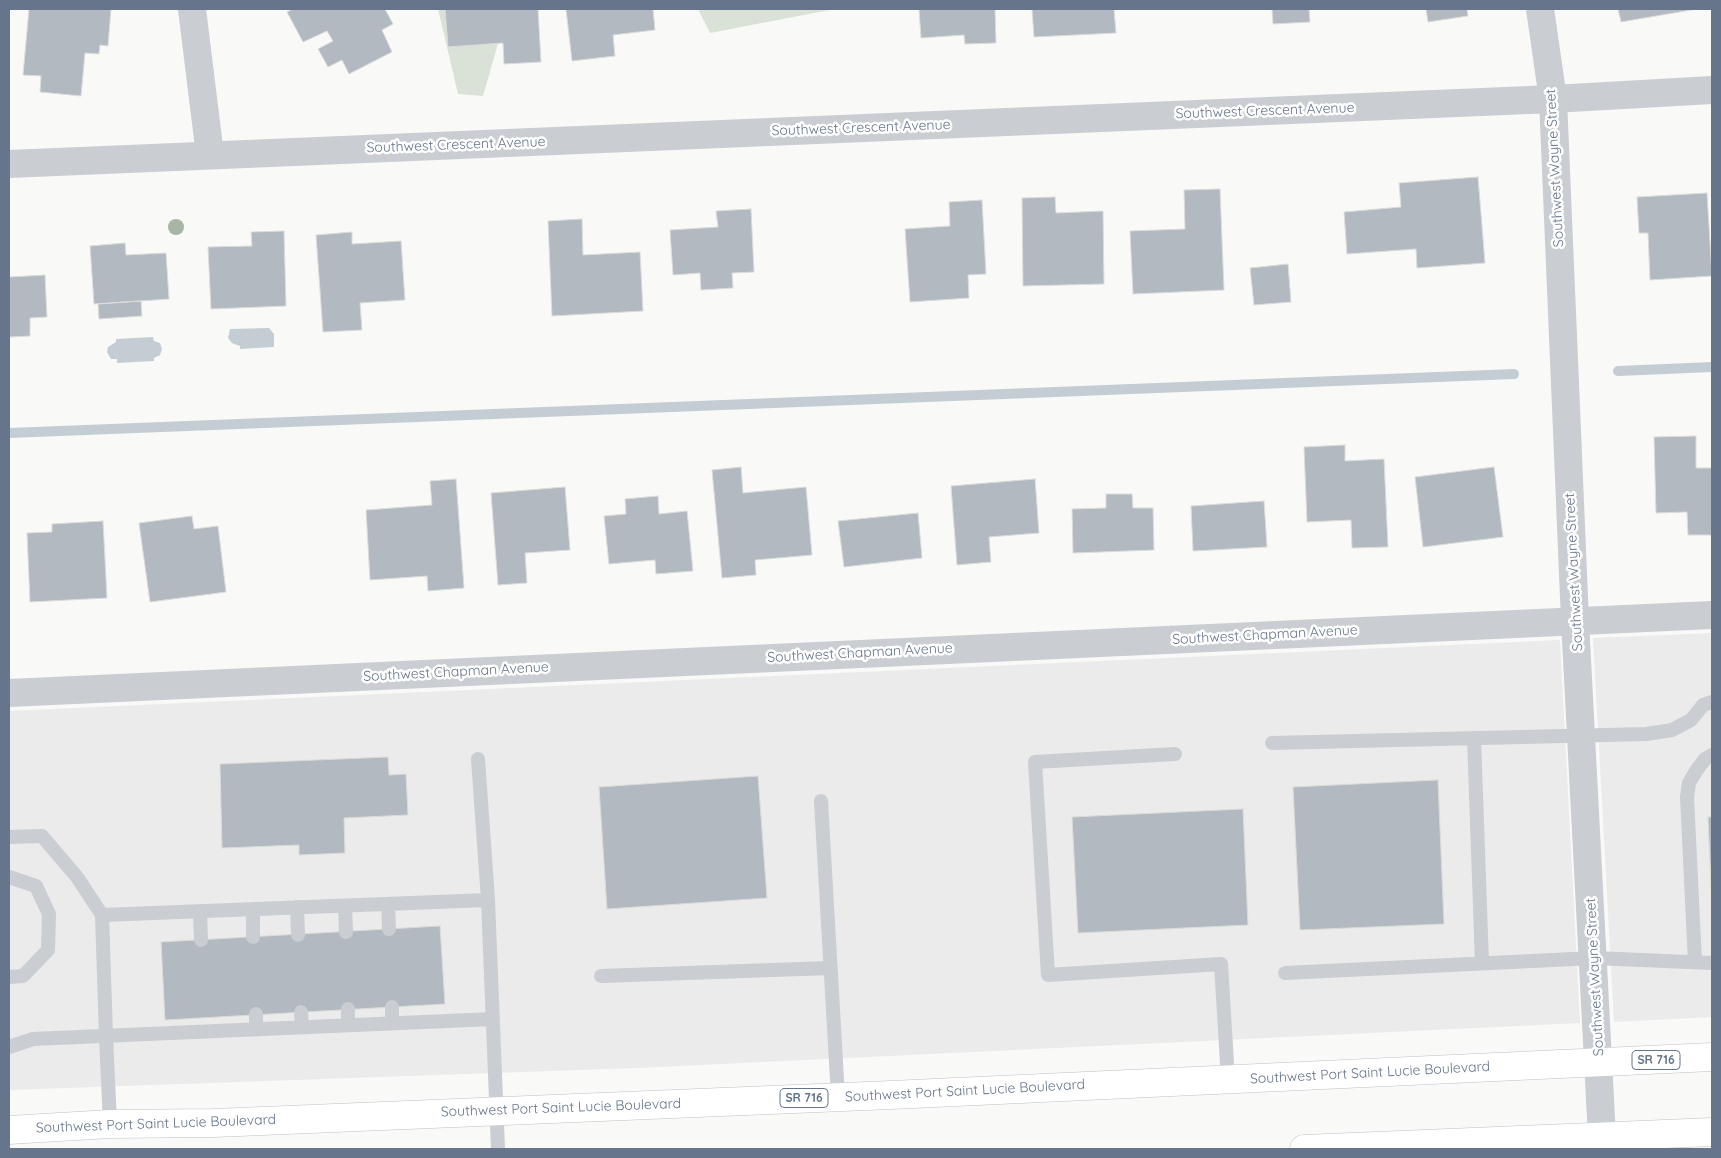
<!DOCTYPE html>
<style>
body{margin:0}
#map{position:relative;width:1721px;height:1158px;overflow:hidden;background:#f9faf7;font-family:Quicksand,sans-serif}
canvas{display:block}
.frame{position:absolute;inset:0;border:10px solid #66758b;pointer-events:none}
</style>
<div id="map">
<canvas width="1721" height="1158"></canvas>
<div class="frame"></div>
</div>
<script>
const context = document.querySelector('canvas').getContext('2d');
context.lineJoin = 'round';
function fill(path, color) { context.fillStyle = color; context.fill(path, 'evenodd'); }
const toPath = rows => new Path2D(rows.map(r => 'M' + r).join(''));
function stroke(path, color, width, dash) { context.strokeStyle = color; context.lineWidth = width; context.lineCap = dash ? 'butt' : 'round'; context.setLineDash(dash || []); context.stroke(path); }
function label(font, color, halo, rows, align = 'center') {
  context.font = font + ' Quicksand,sans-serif'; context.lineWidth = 5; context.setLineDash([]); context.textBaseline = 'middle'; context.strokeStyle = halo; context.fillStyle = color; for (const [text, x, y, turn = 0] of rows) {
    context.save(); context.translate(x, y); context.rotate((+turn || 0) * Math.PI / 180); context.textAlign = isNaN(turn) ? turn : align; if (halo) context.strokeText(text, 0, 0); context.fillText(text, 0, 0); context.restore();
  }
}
const built = toPath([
 [1712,633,1712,1017,1614,1022,1593,638],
 [1560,640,1580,1023,637,1068,9,1090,9,711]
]);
const green = toPath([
 [438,9,508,9,483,96,458,94],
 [698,9,835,9,710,33]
]);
const water = toPath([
 [269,328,274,334,274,347,240,349,240,346,232,343,228,338,230,329],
 [153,337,154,341,160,343,162,349,160,355,154,358,154,361,117,363,117,359,111,359,107,352,108,347,116,342,116,339]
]);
const stream = toPath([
 [1618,371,1712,367],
 [9,433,1514,374]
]);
const building = toPath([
 [29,9,111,9,108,46,100,45,99,54,85,53,81,96,40,92,41,76,23,75,29,9],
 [293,9,385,9,393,24,382,30,392,52,349,74,342,60,328,67,318,49,333,41,327,31,303,42,287,12,293,9],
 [445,9,538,9,541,62,504,64,503,43,448,47,445,9],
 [566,9,653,9,655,30,613,35,615,56,572,61,566,9],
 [919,9,995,9,996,43,965,44,964,35,921,38,919,9],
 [1032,9,1114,9,1116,33,1034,37,1032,9],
 [1272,9,1309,9,1310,22,1273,24,1272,9],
 [1426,9,1467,9,1468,16,1428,22,1426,9],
 [1618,9,1697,9,1621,22,1618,9],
 [1478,177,1485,263,1417,268,1416,249,1347,254,1344,212,1401,207,1399,183,1478,177],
 [1220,189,1224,290,1133,294,1130,231,1185,229,1184,190,1220,189],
 [1707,193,1712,276,1650,280,1648,233,1639,233,1637,197,1707,193],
 [1055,197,1056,213,1103,211,1104,284,1023,286,1022,198,1055,197],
 [982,200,986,274,968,275,969,298,910,302,905,229,950,226,949,202,982,200],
 [751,209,754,272,732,273,733,288,701,290,700,273,673,275,670,230,718,227,716,211,751,209],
 [582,219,583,255,640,252,643,311,552,316,548,221,582,219],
 [284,231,286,306,211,309,208,247,252,246,251,232,284,231],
 [352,232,352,244,401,241,405,300,360,303,362,330,323,332,316,235,352,232],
 [125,243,126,255,166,253,169,299,94,304,90,246,125,243],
 [1288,264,1291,302,1254,305,1250,268,1288,264],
 [45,275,47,317,30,318,30,336,9,337,9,277,45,275],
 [141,301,142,316,99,319,98,304,141,301],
 [1696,436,1696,468,1712,468,1712,535,1688,535,1687,512,1656,513,1654,437,1696,436],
 [1345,445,1345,461,1384,459,1388,547,1352,548,1351,520,1307,522,1304,447,1345,445],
 [741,467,743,493,806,487,812,555,755,560,756,575,722,578,712,470,741,467],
 [1494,467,1503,537,1423,547,1415,477,1494,467],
 [456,479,464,588,428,591,427,576,370,580,366,510,432,505,430,481,456,479],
 [1035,479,1039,533,989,537,991,562,957,565,951,486,1035,479],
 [565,487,570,550,525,553,527,583,498,585,491,493,565,487],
 [1106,494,1132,494,1133,508,1153,508,1154,550,1073,553,1072,509,1106,508,1106,494],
 [658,496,659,514,687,511,693,571,656,574,655,560,609,564,604,516,626,514,625,499,658,496],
 [1264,501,1267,547,1193,551,1191,506,1264,501],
 [918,513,922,558,844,567,838,521,918,513],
 [192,516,194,529,218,526,226,592,150,602,139,523,192,516],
 [103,521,107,598,30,602,27,533,52,532,52,524,103,521],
 [388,757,389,775,406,774,408,815,344,818,345,853,299,855,299,845,222,848,220,764,388,757],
 [758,776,767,898,607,909,599,787,758,776],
 [1438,780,1444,924,1300,930,1293,787,1438,780],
 [1243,809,1248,925,1078,933,1072,817,1243,809],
 [1708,817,1712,817,1712,905,1708,817],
 [440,926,445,1004,165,1020,161,942,440,926]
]);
const service = toPath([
 [1474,738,1482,963],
 [1272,743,1647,734,1672,730,1691,720,1703,705,1712,702],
 [1175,754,1035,762,1048,975,1221,964,1228,1080],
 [478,759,488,900],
 [821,801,838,1097],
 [9,837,42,836,77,877,102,915],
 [9,877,36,886,49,914,48,950,23,976,9,977],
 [388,904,389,929],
 [345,906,346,932],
 [297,907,298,935],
 [253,909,253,937],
 [200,912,201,940],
 [1695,962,1687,797,1689,783,1696,771,1705,759,1712,755],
 [1285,973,1594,958,1712,963],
 [601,976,830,968],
 [392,1007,392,1023],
 [348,1009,348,1025],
 [301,1012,302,1027],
 [256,1014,256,1029],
 [9,1047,33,1039,493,1019],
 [110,1124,106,1036,102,915,488,900,498,1149]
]);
const minor = toPath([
 [192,9,210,155],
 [1540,9,1553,99,1575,621,1602,1137],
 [9,164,1553,99,1712,90],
 [9,693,1712,615]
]);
const primary = toPath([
 [9,1130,110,1124,214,1123,891,1095,1712,1057],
 [1304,1149,1712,1132]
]);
const trees = [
 [176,227]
];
const shields = [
 [1656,1060,48],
 [804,1098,48]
];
const shieldNames = [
 ["SR 716",1656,1060],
 ["SR 716",804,1098]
];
const streetNames = [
 ["Southwest Crescent Avenue",1265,111,-2],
 ["Southwest Crescent Avenue",861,128,-2],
 ["Southwest Crescent Avenue",456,145,-2],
 ["Southwest Wayne Street",1555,168,-93],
 ["Southwest Wayne Street",1574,572,-93],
 ["Southwest Chapman Avenue",1265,635,-3],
 ["Southwest Chapman Avenue",860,653,-3],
 ["Southwest Chapman Avenue",456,672,-3],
 ["Southwest Wayne Street",1595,977,-93],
 ["Southwest Port Saint Lucie Boulevard",1370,1073,-3],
 ["Southwest Port Saint Lucie Boulevard",965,1091,-3],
 ["Southwest Port Saint Lucie Boulevard",561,1108,-2],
 ["Southwest Port Saint Lucie Boulevard",156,1124,-2]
];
fill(built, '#eaebea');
fill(green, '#dae2d8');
fill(water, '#c4cdd4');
stroke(stream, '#c4cdd4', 10);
fill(building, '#b2b9c1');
stroke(building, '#dbdcd9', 1);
stroke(primary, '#bdc0c5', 29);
stroke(service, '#cacdd1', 14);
stroke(minor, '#cacdd1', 28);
stroke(primary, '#fff', 28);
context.fillStyle = '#a6b5a5';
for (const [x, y] of trees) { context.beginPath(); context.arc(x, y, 8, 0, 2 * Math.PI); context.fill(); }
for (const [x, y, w] of shields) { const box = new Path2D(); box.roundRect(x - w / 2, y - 9.5, w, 19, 4); context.fillStyle = '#fff'; context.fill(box); stroke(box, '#66758b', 1); }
label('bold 12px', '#66758b', null, shieldNames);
label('14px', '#66758b', '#fff', streetNames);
</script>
